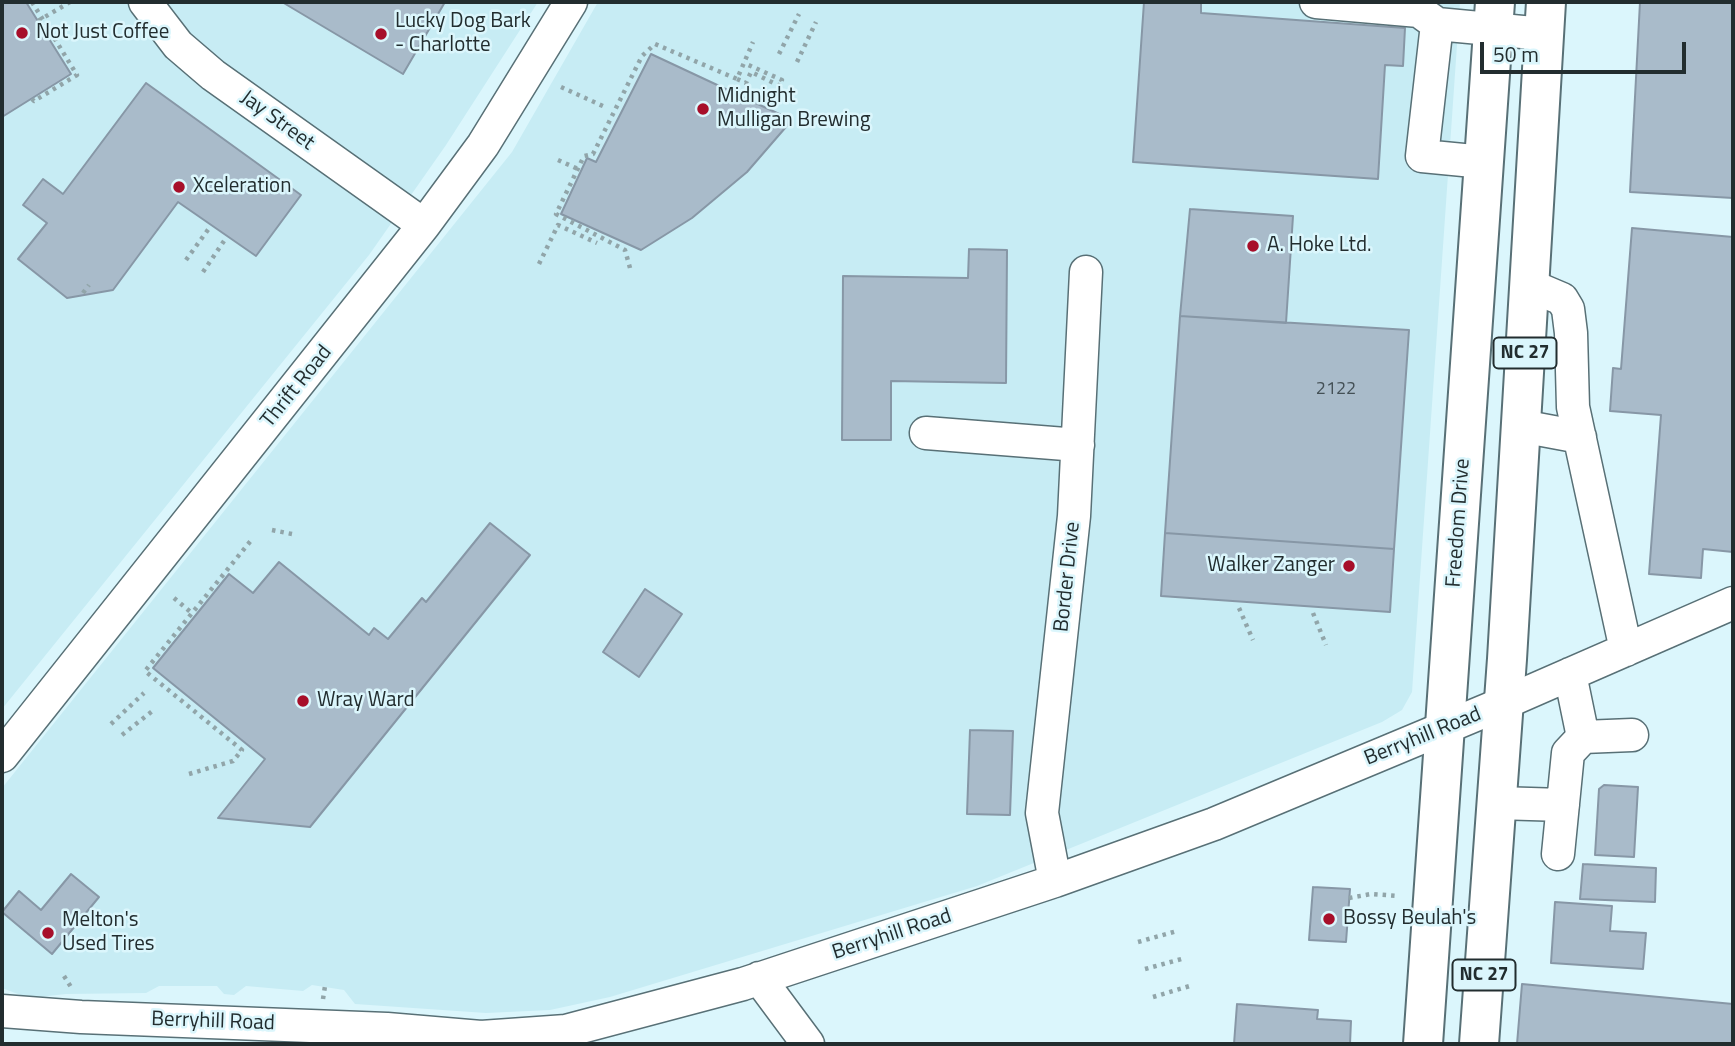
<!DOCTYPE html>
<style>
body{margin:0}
#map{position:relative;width:1735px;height:1046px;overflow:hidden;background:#dbf6fc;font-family:"Titillium Web",sans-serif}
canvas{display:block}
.frame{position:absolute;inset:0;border:4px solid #222d2f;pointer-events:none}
.scale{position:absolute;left:1480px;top:42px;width:206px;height:32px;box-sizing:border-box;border:4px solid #222d2f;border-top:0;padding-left:9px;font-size:21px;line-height:24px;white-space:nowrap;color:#222d2f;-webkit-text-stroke:5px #dbf6fc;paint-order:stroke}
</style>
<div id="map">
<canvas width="1735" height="1046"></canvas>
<div class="frame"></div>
<div class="scale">50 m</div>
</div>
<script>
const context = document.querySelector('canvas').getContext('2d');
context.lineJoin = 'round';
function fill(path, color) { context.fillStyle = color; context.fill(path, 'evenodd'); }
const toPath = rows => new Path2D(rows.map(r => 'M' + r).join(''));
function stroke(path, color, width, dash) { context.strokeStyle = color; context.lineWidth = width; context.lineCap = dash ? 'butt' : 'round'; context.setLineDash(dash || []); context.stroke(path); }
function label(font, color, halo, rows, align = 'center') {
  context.font = font + ' "Titillium Web",sans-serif'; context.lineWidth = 5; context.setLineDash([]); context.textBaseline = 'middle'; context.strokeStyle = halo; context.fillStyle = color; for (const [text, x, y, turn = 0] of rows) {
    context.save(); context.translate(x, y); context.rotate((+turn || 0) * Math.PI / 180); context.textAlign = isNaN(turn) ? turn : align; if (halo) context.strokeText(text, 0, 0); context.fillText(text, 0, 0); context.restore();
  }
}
const built = toPath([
 [2,2,538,2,446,145,369,255,2,709],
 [598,2,1460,2,1412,692,1402,710,1382,722,977,886,610,997,550,1010,486,1013,355,1004,344,990,312,985,303,991,246,986,234,995,224,994,217,986,159,986,146,993,66,994,39,997,26,997,2,988,2,788,512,152]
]);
const building = toPath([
 [2,2,26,2,71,74,2,117,2,2],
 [282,2,445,2,403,74,282,2],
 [1144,2,1201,2,1201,13,1405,28,1403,66,1385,65,1378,179,1133,162,1144,2],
 [1640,2,1733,2,1733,198,1630,192,1640,2],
 [651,54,792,120,747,172,692,218,641,250,561,214,587,158,596,162,651,54],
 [146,83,301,195,256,256,178,202,113,290,67,298,18,259,47,223,23,205,43,179,63,194,146,83],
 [1190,209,1293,216,1286,323,1180,316,1190,209],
 [1632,228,1733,237,1733,552,1703,549,1701,578,1649,574,1661,415,1610,411,1613,368,1621,369,1632,228],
 [969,249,1007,250,1006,383,891,381,891,440,842,440,843,276,968,278,969,249],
 [1180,316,1409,330,1394,549,1165,533,1180,316],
 [490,523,530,555,310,827,218,818,265,759,153,668,229,574,253,593,279,562,369,635,374,628,388,639,422,598,426,602,490,523],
 [1165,533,1394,549,1390,612,1161,596,1165,533],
 [645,589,682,614,639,677,603,652,645,589],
 [970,730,1013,731,1010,815,967,814,970,730],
 [1604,785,1638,787,1634,857,1595,855,1599,789,1604,785],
 [1583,864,1656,868,1655,902,1580,899,1583,864],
 [71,874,99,897,52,954,2,912,19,891,41,910,71,874],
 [1313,887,1350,889,1346,942,1309,940,1313,887],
 [1555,902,1612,906,1610,931,1646,933,1643,969,1551,963,1555,902],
 [1522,984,1733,1004,1733,1044,1517,1044,1522,984],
 [1237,1004,1318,1010,1317,1019,1351,1021,1350,1044,1234,1044,1237,1004]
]);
const path = toPath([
 [32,2,77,75,34,101,32,99],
 [38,21,70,2],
 [779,54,799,14],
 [797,62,816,22],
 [737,79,746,83,751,72,780,86,782,80,744,63],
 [561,87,605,107],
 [558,160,578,169],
 [186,260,210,227],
 [539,264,558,225,597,243],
 [630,268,625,250,556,214,584,156,593,154,642,56,655,44,737,79,753,42],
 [203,272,226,238],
 [83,293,89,285],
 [272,530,292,534],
 [174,598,193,614],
 [1239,608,1253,640],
 [1313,613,1326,645],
 [111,724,144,693],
 [122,735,155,709],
 [189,774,233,761,242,750,145,671,253,538],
 [1349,898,1371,894,1398,896],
 [1138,942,1177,931],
 [1145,969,1185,958],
 [64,976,71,987],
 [1153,997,1193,985],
 [323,999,325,986]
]);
const minor = toPath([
 [145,2,178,45,213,75,424,225],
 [1316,2,1419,11,1437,24],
 [1484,162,1422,156,1437,24,1544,34],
 [1529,285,1562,299,1568,309,1571,333,1573,407,1626,650],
 [1521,426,1580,437],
 [926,433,1078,445],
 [1570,674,1583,737],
 [2,756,424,225,483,145,571,2],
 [1497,803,1563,805],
 [1558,854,1568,753,1583,737,1632,735],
 [1055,881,1042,813,1074,516,1086,272],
 [759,978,808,1044],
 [2,1011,81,1017,387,1029,481,1037,566,1031,743,984,1055,881,1214,824,1504,703,1733,603]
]);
const major = toPath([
 [1423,1044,1495,2],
 [1479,1044,1507,659,1546,2]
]);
const markers = [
 [22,33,7,"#a70f2a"],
 [381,34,7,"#a70f2a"],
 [703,109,7,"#a70f2a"],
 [179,187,7,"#a70f2a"],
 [1253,246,7,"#a70f2a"],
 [1349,566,7,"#a70f2a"],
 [303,701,7,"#a70f2a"],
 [1329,919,7,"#a70f2a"],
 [48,933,7,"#a70f2a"]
];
const numberNames = [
 ["2122",1336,390]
];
const shields = [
 [1525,353,63],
 [1484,975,63]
];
const shieldNames = [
 ["NC 27",1525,353],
 ["NC 27",1484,975]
];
const poiNames = [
 ["Lucky Dog Bark",395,22],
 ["- Charlotte",395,46],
 ["Not Just Coffee",36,33],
 ["Midnight",717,97],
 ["Mulligan Brewing",717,121],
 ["Xceleration",193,187],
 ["A. Hoke Ltd.",1267,246],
 ["Walker Zanger",1335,566,"right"],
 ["Wray Ward",317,701],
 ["Bossy Beulah's",1343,919],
 ["Melton's",62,921],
 ["Used Tires",62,945]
];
const streetNames = [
 ["Jay Street",277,121,36],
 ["Thrift Road",297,387,-51],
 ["Freedom Drive",1459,523,-86],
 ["Border Drive",1068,577,-84],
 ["Berryhill Road",1423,737,-22],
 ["Berryhill Road",892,935,-18],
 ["Berryhill Road",213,1022,2]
];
fill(built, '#c7ecf4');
fill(building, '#a9bbca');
stroke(building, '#8797a6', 2);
stroke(minor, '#587076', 35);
stroke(major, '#587076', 42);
stroke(path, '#91a5a9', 4.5, [3.5, 5]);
stroke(minor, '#fff', 32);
stroke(major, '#fff', 38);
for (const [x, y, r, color] of markers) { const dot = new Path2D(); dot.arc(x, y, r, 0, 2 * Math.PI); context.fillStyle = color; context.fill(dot); stroke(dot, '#dbf6fc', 2.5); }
label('18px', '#445056', null, numberNames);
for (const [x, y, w] of shields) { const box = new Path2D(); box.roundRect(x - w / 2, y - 15.5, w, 31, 5); context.fillStyle = '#dbf6fc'; context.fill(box); stroke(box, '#222d2f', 2); }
label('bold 19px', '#222d2f', null, shieldNames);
label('21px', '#222d2f', '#dbf6fc', poiNames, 'left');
label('21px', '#222d2f', '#dbf6fc', streetNames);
</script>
